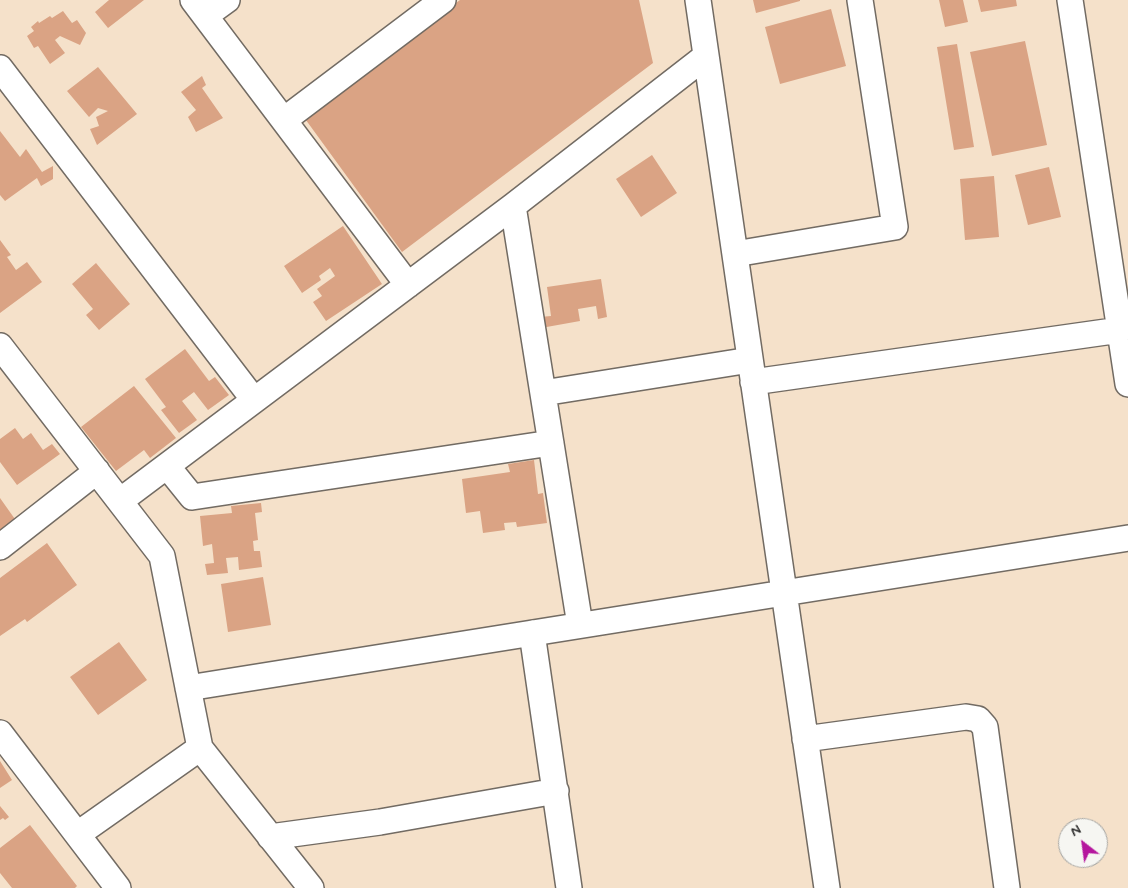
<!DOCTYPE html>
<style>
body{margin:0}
#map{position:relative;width:1128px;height:888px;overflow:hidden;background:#f5e1ca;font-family:Mynerve,sans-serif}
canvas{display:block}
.north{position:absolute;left:1058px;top:818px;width:50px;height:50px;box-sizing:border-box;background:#f6f6f2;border:1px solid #a5a5a2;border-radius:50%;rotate:330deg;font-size:14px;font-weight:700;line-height:20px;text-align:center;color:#2b2b2b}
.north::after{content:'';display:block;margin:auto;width:18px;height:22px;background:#b5179e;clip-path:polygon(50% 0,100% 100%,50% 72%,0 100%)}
</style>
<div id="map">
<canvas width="1128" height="888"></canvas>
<div class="north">N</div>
</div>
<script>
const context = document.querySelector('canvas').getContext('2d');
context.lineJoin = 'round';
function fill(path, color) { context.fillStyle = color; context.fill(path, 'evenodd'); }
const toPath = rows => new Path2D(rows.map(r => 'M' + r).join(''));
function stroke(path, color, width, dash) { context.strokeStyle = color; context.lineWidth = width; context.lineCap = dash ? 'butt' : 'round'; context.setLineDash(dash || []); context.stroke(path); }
const building = toPath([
 [109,0,144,0,108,28,95,12],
 [460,0,639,0,653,63,402,252,303,116],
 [753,0,800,0,800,1,756,13],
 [939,0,963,0,968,22,945,27],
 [978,0,1016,0,1017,6,981,12],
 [831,9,846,66,780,84,765,27],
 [63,11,72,23,77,20,86,33,80,45,60,36,55,40,65,53,50,64,38,46,34,48,27,36,34,31,31,27,38,21,39,23,50,16,52,18],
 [1025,41,1047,145,992,156,970,52],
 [957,44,974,147,954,150,937,47],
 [98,67,137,114,97,145,90,129,99,126,96,117,108,111,98,108,89,117,67,91],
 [202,76,206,85,202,88,223,118,196,132,188,117,196,110,181,92],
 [0,131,20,157,26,149,42,172,53,166,53,179,41,186,37,178,5,201,0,195],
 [652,155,677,193,641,217,616,179],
 [1049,167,1061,217,1028,225,1015,175],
 [994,176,999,237,965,240,960,179],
 [343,226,382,284,326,321,313,302,322,296,317,289,335,276,330,268,319,276,321,280,302,293,284,266],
 [0,240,11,255,7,257,16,270,27,262,42,282,0,313],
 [96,263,130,304,99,330,86,315,93,309,72,284],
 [601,279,607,317,598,319,596,306,578,309,580,321,541,328,540,317,551,316,547,287],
 [185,349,209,381,215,377,229,395,208,410,194,392,182,401,197,420,179,433,161,410,166,407,145,379],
 [134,386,176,438,150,458,144,450,116,471,81,427],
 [15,428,23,439,31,433,43,450,52,444,60,454,17,485,0,462,0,439],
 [534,460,538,494,543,493,547,523,517,527,516,522,504,523,505,530,483,533,480,511,466,513,462,479,510,472,508,464],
 [0,498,17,522,0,536],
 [261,503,262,512,255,513,258,540,253,541,254,551,260,551,262,567,239,570,238,557,226,558,228,573,207,575,205,564,214,563,212,544,203,546,200,516,232,513,231,506],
 [47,543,77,585,27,622,25,619,0,636,0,578],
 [263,577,271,625,228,632,221,584],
 [119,642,147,680,98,715,70,677],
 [0,761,12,780,0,788],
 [0,806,9,817,5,820,3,818,0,820],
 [30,825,77,886,75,888,12,888,0,873,0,848]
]);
const minor = toPath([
 [193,0,408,285],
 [698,0,827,888],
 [1070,0,1128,384],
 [205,16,227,0],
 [0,68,254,400],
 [284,120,443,0],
 [513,206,580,625],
 [735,254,895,227,860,0],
 [0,346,162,556,200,748,311,888],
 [753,382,1120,330],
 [543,393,750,360],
 [167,466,192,497,551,443],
 [120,501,513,206,706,56],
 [0,547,97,471],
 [532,633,569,888],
 [188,688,1128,538],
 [0,733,118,888],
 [805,739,966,717,978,719,985,727,1007,888],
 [78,834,200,748],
 [270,837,380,822,556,791]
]);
fill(building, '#daa384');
stroke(minor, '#726b63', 28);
stroke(minor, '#fff', 25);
</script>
